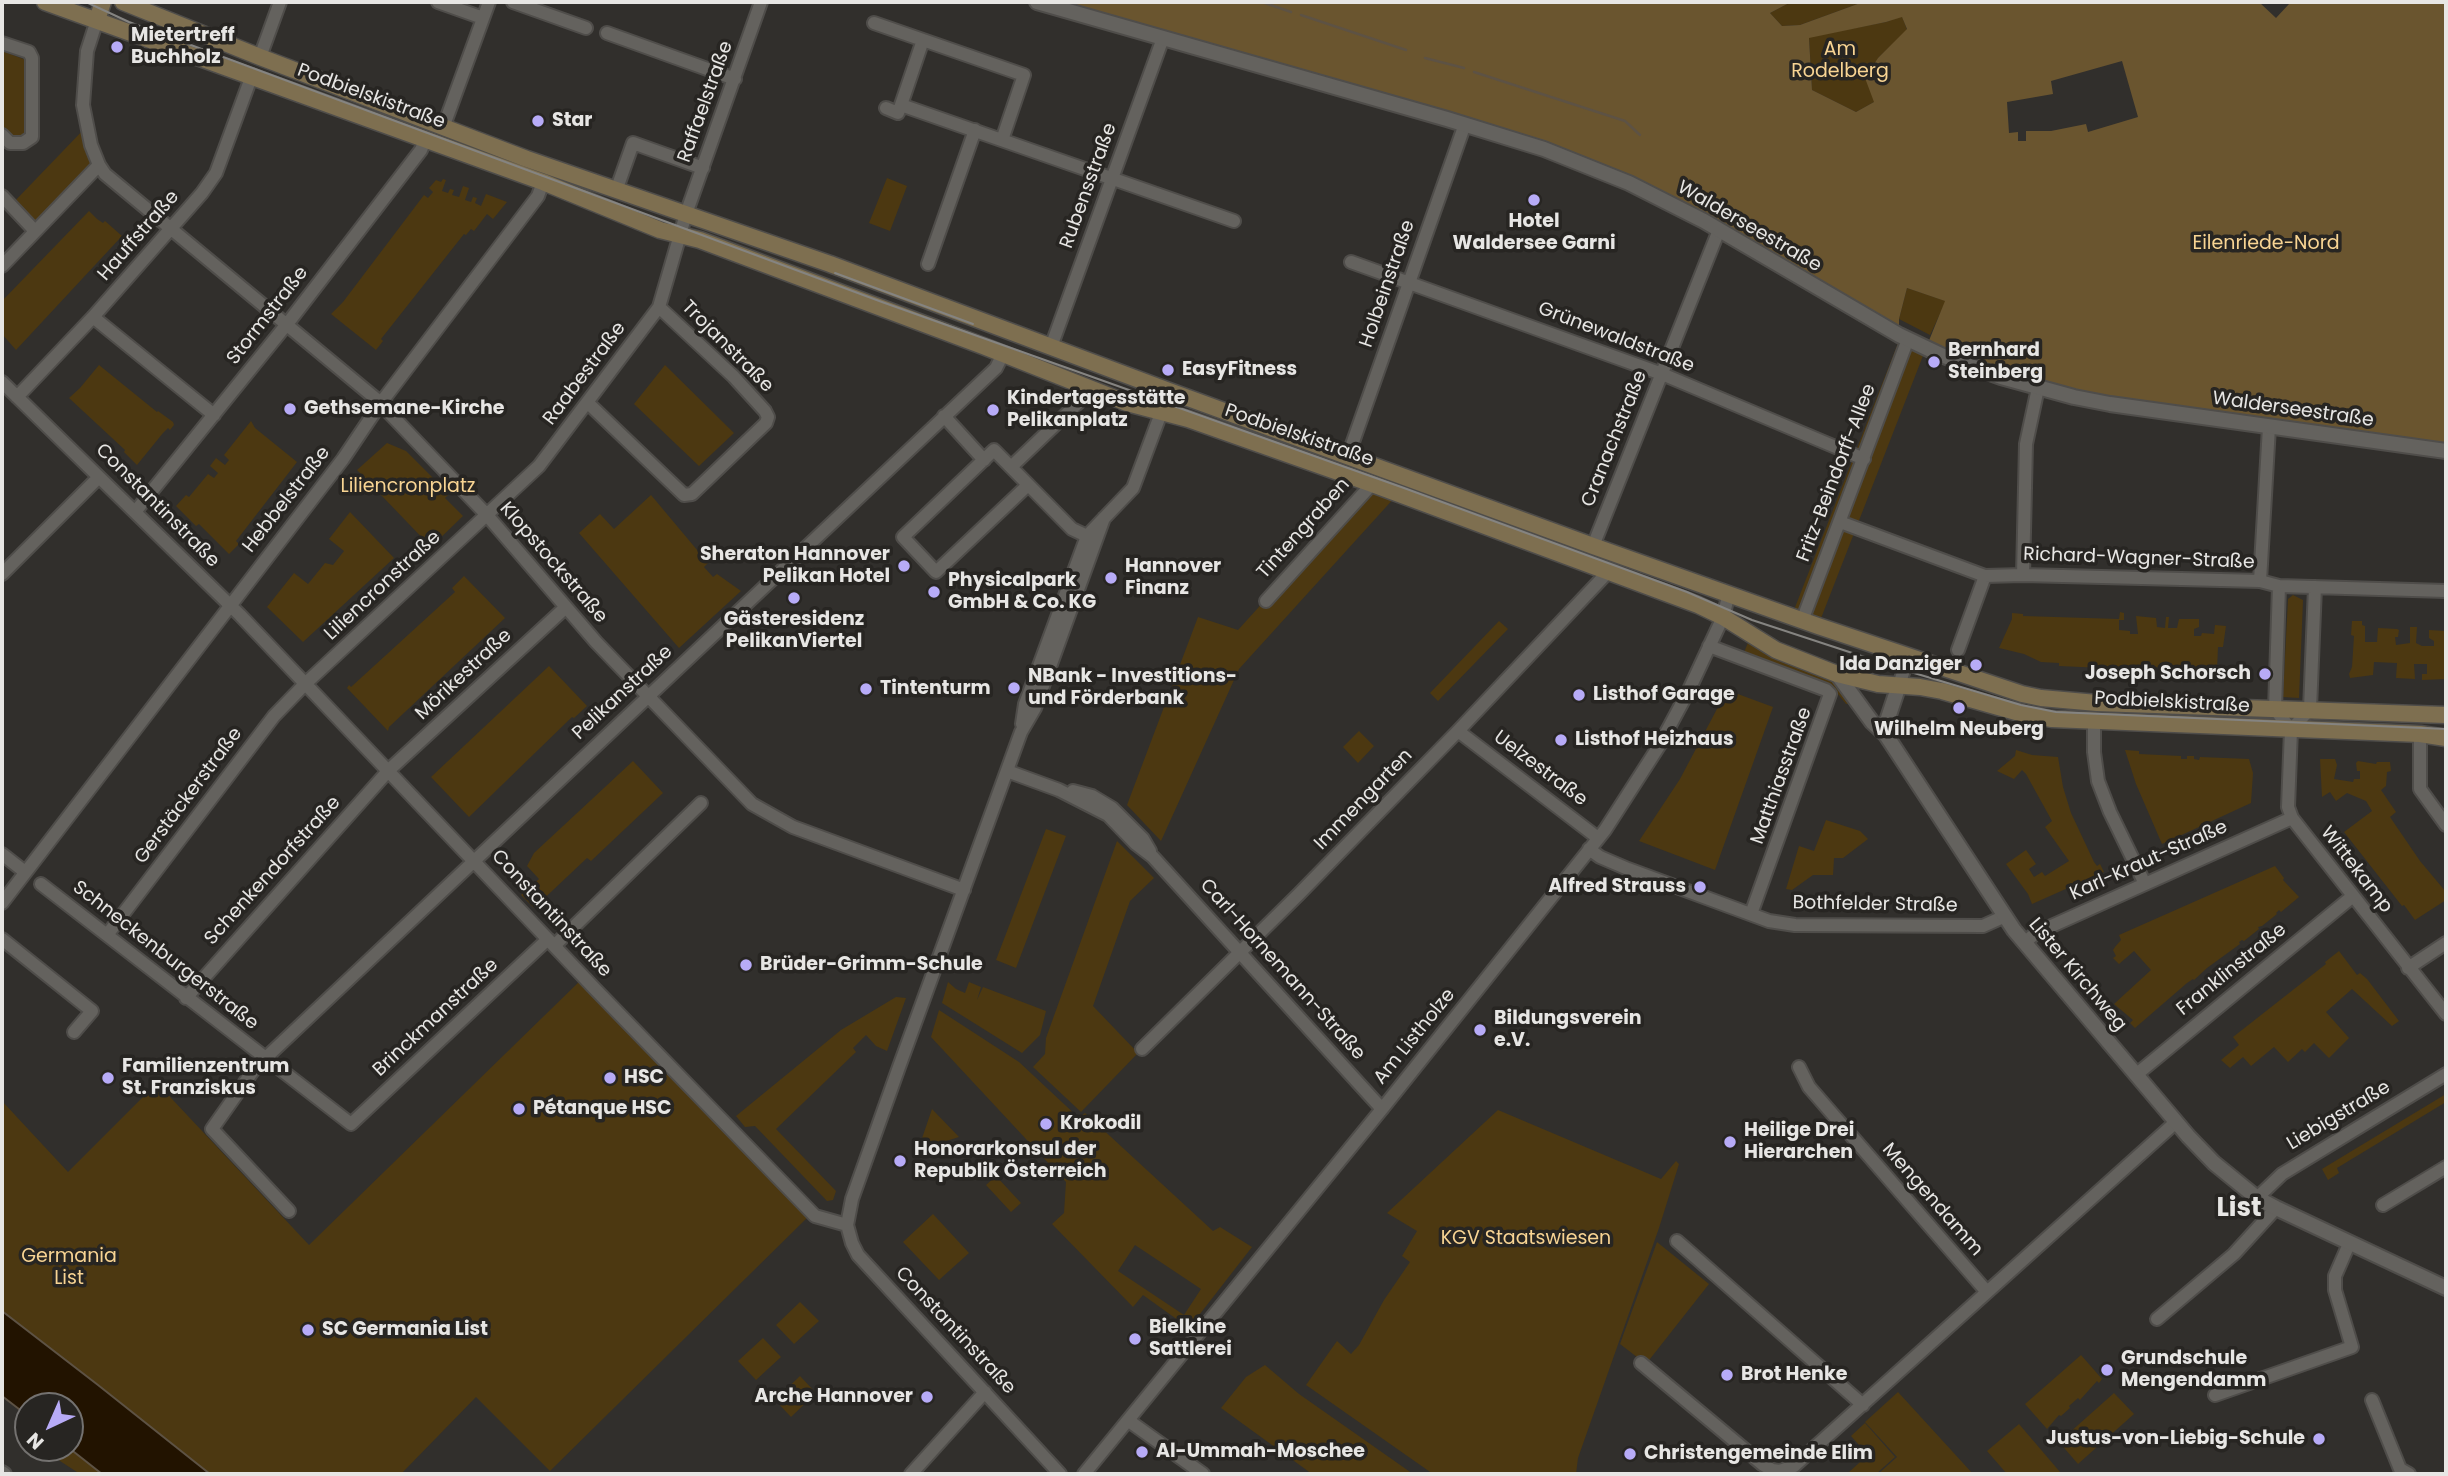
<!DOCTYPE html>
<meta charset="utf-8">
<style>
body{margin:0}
#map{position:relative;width:2448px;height:1476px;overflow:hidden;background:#312f2c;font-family:Poppins,sans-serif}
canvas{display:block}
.frame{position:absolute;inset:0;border:4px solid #e7e6e4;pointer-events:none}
.north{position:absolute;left:14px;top:1392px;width:70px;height:70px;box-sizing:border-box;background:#272522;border:2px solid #747270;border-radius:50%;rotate:224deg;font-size:19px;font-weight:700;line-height:28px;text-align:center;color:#e7e6e4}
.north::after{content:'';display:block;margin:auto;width:24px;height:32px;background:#b7abf7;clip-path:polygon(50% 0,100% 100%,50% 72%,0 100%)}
</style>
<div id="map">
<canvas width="2448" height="1476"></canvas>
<div class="frame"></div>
<div class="north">N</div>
</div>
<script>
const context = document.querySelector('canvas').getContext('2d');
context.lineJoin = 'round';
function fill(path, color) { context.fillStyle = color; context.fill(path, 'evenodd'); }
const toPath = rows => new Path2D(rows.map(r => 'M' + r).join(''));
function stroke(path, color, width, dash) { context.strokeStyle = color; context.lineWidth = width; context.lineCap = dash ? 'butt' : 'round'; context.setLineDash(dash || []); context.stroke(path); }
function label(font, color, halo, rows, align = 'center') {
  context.font = font + ' Poppins,sans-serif'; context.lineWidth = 7; context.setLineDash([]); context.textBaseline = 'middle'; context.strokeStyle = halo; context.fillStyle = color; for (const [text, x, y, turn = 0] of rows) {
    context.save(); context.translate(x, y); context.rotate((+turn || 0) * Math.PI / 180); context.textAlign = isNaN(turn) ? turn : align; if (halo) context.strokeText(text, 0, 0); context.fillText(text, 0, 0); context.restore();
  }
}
const green = toPath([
 [1791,2,1863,2,1800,25,1782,26,1770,13],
 [1902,16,1907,30,1878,58,1874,102,1856,112,1812,90,1809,37,1886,22],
 [2,51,26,60,27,137,10,136,2,127],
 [87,126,99,165,35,231,11,205],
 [887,178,907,186,890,231,869,223],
 [443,179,446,180,442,191,448,193,450,189,454,190,452,195,459,197,463,186,469,188,465,200,471,202,473,197,477,198,475,203,481,206,486,194,507,202,493,219,487,214,474,231,471,229,466,235,464,234,381,339,383,341,376,350,331,314,343,302,424,195,428,198,433,192,429,188,436,180,441,182],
 [89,211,97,219,103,223,105,221,122,236,16,350,2,334,2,301],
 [1907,288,1946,301,1930,335,1899,319],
 [1899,335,1926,348,1818,626,1794,610,1898,343],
 [99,365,157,412,158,411,173,422,174,425,170,430,168,428,163,433,137,465,124,452,125,450,69,398,80,388],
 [665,365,734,433,699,466,634,404],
 [251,421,255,428,297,462,236,541,239,544,229,554,199,524,196,526,176,506,186,495,189,497,208,474,214,478,218,473,210,466,216,458,225,465,229,460,224,455],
 [387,443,406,451,436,481,433,484,448,495,445,498,463,516,431,547,357,470],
 [1366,489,1396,496,1239,669,1161,841,1127,805,1198,617,1238,630],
 [651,495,708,563,704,567,713,577,717,574,741,591,679,648,579,533,600,514,614,529],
 [350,512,394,558,303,642,267,607,294,573,308,584,325,563,333,565,344,551,329,539],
 [464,576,505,618,389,727,388,731,347,688,349,685,351,687,455,592,452,588],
 [2293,595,2303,600,2299,698,2283,697,2288,599],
 [2120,612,2124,613,2124,620,2119,620,2119,630,2130,631,2130,634,2138,634,2136,616,2156,618,2157,627,2165,628,2166,617,2169,617,2168,628,2177,628,2179,619,2199,619,2199,627,2194,629,2194,636,2201,636,2202,633,2214,634,2215,625,2226,626,2223,647,2218,647,2217,670,2126,666,2125,669,2059,666,2059,663,2041,662,2024,654,1999,648,2012,619,2012,613,2023,614,2023,616,2119,619],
 [1499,621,1508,629,1438,701,1430,693],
 [2352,621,2362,621,2362,625,2365,626,2365,642,2377,642,2378,628,2397,629,2399,630,2398,637,2395,637,2396,645,2410,643,2410,627,2417,627,2416,643,2422,646,2434,646,2434,641,2429,638,2429,630,2446,631,2446,679,2422,680,2422,674,2427,674,2427,664,2414,664,2415,679,2396,678,2397,663,2374,662,2373,675,2350,678,2349,674,2352,667,2354,636,2351,635],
 [1749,640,1831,680,1843,689,1853,703,1846,704,1834,689,1743,655],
 [549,666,587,706,574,718,572,717,469,817,431,777],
 [1727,690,1773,707,1715,870,1639,841,1680,779],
 [1359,731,1374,746,1358,763,1343,747],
 [2016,750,2032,755,2058,757,2063,787,2071,813,2094,862,2097,866,2100,864,2104,872,2032,904,2028,894,2006,864,2026,850,2036,864,2029,869,2034,877,2042,872,2045,876,2069,861,2045,827,2052,821,2026,774,2022,770,2014,779,1997,771,2015,756],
 [2125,750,2139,751,2139,754,2181,756,2181,759,2187,759,2187,756,2194,756,2194,759,2199,760,2200,757,2249,759,2253,773,2251,803,2162,844,2136,784],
 [2320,759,2335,759,2337,765,2334,779,2353,782,2354,779,2360,779,2360,771,2357,771,2356,763,2358,761,2376,764,2377,762,2390,762,2391,771,2387,772,2386,786,2381,790,2396,812,2390,817,2420,861,2446,892,2446,900,2415,920,2404,905,2402,906,2344,832,2372,811,2366,801,2347,793,2336,801,2330,792,2322,797],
 [633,761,663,793,591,861,587,858,534,908,521,895,539,879,527,866,534,853],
 [1826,820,1860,831,1868,839,1843,858,1834,858,1833,875,1813,875,1792,890,1786,889,1799,846,1814,851],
 [1046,829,1066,836,1016,968,996,960],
 [1117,841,1154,878,1130,901,1093,1006,1138,1053,1081,1112,1033,1067,1045,1054,1046,1038],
 [2275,866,2284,878,2283,880,2299,897,2281,912,2279,910,2276,913,2277,914,2262,926,2258,927,2259,929,2244,941,2242,940,2239,942,2240,944,2207,968,2194,980,2193,979,2187,983,2135,1028,2130,1023,2133,1020,2114,1004,2151,970,2134,951,2119,964,2113,958,2116,956,2113,950,2115,947,2121,940,2119,935],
 [2339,951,2357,975,2360,973,2367,979,2399,1021,2392,1026,2352,989,2326,1012,2349,1038,2329,1058,2314,1043,2305,1052,2302,1049,2288,1062,2274,1047,2251,1066,2243,1057,2230,1068,2221,1060,2239,1045,2233,1037,2326,964,2325,962],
 [584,977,812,1213,550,1471,476,1397,401,1474,210,1474,2,1311,2,1101,68,1172,157,1083,309,1245],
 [948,982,956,989,965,993,969,982,981,987,977,1000,983,987,1046,1011,1040,1035,1022,1053,942,1003],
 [896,997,906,998,887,1051,876,1046,866,1035,853,1048,856,1052,776,1129,836,1191,833,1200,827,1201,755,1126,745,1127,736,1116,841,1030],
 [939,1010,1019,1062,1079,1118,1085,1113,1213,1231,1220,1227,1252,1247,1189,1328,1143,1295,1133,1307,1052,1224,1064,1213,1066,1182,931,1037],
 [1135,1245,1201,1289,1184,1315,1118,1271],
 [2446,1094,2446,1102,2337,1168,2339,1173,2328,1180,2322,1169],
 [932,1109,959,1137,918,1150],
 [1498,1110,1661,1179,1676,1161,1679,1164,1659,1228,1578,1458,1576,1474,1433,1474,1306,1385,1337,1341,1351,1354,1359,1345,1384,1300,1410,1262,1402,1256,1417,1231,1387,1213],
 [996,1176,1021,1203,1011,1212,986,1185],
 [933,1214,969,1253,939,1280,903,1242],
 [1657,1242,1709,1284,1646,1364,1620,1344],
 [800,1302,819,1321,794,1344,776,1325],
 [763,1338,781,1357,756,1380,738,1361],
 [2081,1355,2102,1379,2099,1383,2097,1381,2080,1400,2078,1398,2069,1406,2070,1408,2061,1416,2059,1415,2047,1429,2025,1404],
 [1265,1365,1299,1394,1413,1474,1312,1474,1221,1408,1246,1377],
 [800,1376,816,1393,791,1417,775,1400],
 [1898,1392,1973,1474,1878,1474,1897,1457,1865,1422],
 [2114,1393,2134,1414,2078,1464,2059,1442],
 [1865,1423,1895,1457,1876,1474,1851,1474,1849,1472,1868,1455,1851,1436],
 [2019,1424,2060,1472,2057,1474,2007,1474,1987,1451],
 [51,1448,69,1448,102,1474,80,1474,60,1461]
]);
const forest = toPath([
 [1037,2,1791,2,1770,13,1782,26,1800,25,1863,2,2259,2,2276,18,2289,4,2287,2,2446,2,2446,451,2110,404,1926,348,1945,301,1907,288,1899,319,1899,335,1704,221,1544,149],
 [1902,17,1907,29,1878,58,1865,78,1874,102,1856,112,1812,90,1809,38,1886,22],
 [2122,61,2138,117,2088,132,2086,124,2051,131,2026,131,2026,141,2018,141,2018,132,2009,133,2007,102,2053,94,2051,81]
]);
const water = toPath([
 [2,1311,98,1385,210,1474,102,1474,69,1448,70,1406,28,1406,28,1416,2,1396,2,1311]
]);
const stream = toPath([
 [1262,2,1291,12],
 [1301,15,1406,50],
 [1425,58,1464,68],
 [1474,72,1625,121,1640,135]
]);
const minor = toPath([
 [438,2,483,18],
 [513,2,586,28],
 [97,20,87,51,83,105,91,145,99,165,105,174,375,398,486,514,596,642,752,804,793,827,964,890],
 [874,23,923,40],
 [607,33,735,79],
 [2,43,29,52,32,58,32,137,23,143,10,143,2,135],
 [260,57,280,2],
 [901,105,923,40,1024,75,1002,140],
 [886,108,898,113,901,105,1234,221],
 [443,128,489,2],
 [616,191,633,143,703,168],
 [2,196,35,231],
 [1351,262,1662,374,1864,459],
 [928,264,975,130],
 [2,266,99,165],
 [93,317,214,415],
 [1051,347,1163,38],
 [2,382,240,615,596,990,815,1216,847,1225],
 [17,397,93,317,202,193,216,173,252,75],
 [588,403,684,495,692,494,766,423,768,417,765,411,734,377,659,307],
 [944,416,984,460],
 [1348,456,1465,124],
 [1011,467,1080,401,1087,386],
 [1028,485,936,572,903,537,994,450,1072,529,1087,536],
 [135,512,291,319,421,150,425,140],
 [1840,522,1985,576,2023,575,2260,581,2279,586,2446,591],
 [1593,546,1719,230],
 [2,574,99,477],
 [2023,575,2026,444,2038,388],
 [2260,581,2269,427],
 [2279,586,2275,709,2291,730],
 [1266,601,1372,484],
 [1802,621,1908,339],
 [1709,646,1826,690,1830,694,1751,914],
 [1958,650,1985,576],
 [1899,685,1909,655],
 [2094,721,2094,752,2098,781,2110,812,2145,884],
 [1022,724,1025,704,1087,536,1133,488,1161,413],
 [2291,730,2288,807,2292,818,2446,1014],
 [2291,730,2310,709,2315,587],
 [1458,731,1598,838],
 [2420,734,2420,789,2446,825],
 [1007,771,1059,790,1108,815,1136,844,1153,857,1382,1109],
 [1073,791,1092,796,1112,808,1143,839,1150,851],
 [1589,849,1600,857,1628,869,1769,921,1795,925,1983,926,2003,917],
 [2,854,25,872],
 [41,884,351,1124,548,939],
 [2,903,343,459,380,404,538,196,543,182],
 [107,935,274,716,305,684,539,466,659,307,686,214,761,2],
 [2,939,92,1011,74,1032],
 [2024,943,2036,933,2292,818],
 [555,945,701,803],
 [2408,968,2446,943],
 [186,998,389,770,566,607],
 [1142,1049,1299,894,1458,731,1608,572],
 [1799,1067,1809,1087,1987,1292],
 [2137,1074,2353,896],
 [2257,1198,2282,1174,2446,1074],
 [2383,1205,2446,1167],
 [289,1211,212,1129,255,1068,996,368,1003,354],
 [1677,1241,1863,1405],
 [2157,1319,2234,1254,2276,1208],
 [1641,1363,1762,1464,1772,1470,1780,1471,1794,1466,2176,1122],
 [2215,1395,2352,1347,2335,1290,2335,1276,2349,1244],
 [2372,1400,2400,1469,2409,1474],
 [1129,1421,1203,1474],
 [2,1472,5,1474],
 [911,1474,985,1392],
 [1060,1474,858,1255,852,1243,847,1225,852,1199,899,1067,1021,732,1035,708,1104,518],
 [1084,1474,1382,1109,1605,830,1659,746,1689,690,1723,617,1729,593]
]);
const tertiary = toPath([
 [1037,2,1447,119,1544,149,1629,183,1704,221,1899,335,1941,355,2001,377,2074,397,2110,404,2446,451],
 [1837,674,1872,722,1886,735,2014,930,2188,1136,2214,1163,2257,1198,2276,1208,2446,1288],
 [1886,735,1887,721,1899,685]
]);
const secondary = toPath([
 [45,2,543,182,660,230,700,240,983,346,1127,403,1188,419,1372,484,1698,605,1723,617,1776,650,1837,674,1878,684,1920,687,1942,691,2023,714,2052,719,2420,734,2446,738],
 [123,2,260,57,527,159,830,264,1169,391,1593,546,1818,626,2022,694,2041,698,2097,703,2446,715],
 [97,20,103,2]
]);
const tram = toPath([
 [86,2,129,22,882,302,1404,488,1687,592,1752,620,1904,670,2021,705,2056,712,2446,729],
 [835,273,973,324]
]);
const markers = [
 [117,47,7,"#b7abf7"],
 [538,121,7,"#b7abf7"],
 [1534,200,7,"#b7abf7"],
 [1934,362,7,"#b7abf7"],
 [1168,370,7,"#b7abf7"],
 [290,409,7,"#b7abf7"],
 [993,410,7,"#b7abf7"],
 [904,566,7,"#b7abf7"],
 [1111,578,7,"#b7abf7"],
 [934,592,7,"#b7abf7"],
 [794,598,7,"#b7abf7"],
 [1976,665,7,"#b7abf7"],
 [2265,674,7,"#b7abf7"],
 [1014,688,7,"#b7abf7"],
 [866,689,7,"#b7abf7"],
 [1579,695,7,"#b7abf7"],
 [1959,708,7,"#b7abf7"],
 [1561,740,7,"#b7abf7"],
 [1700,887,7,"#b7abf7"],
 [746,965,7,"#b7abf7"],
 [1480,1030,7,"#b7abf7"],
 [108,1078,7,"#b7abf7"],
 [610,1078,7,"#b7abf7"],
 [519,1109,7,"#b7abf7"],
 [1046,1124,7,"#b7abf7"],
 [1730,1142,7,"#b7abf7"],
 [900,1161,7,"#b7abf7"],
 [308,1330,7,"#b7abf7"],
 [1135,1339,7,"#b7abf7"],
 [2107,1370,7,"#b7abf7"],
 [1727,1375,7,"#b7abf7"],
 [927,1397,7,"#b7abf7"],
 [2319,1439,7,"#b7abf7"],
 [1142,1452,7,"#b7abf7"],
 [1630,1454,7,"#b7abf7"]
];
const poiNames = [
 ["Mietertreff",131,36],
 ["Buchholz",131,58],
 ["Star",552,121],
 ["Hotel",1534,222,"center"],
 ["Waldersee Garni",1534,244,"center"],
 ["Bernhard",1948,351],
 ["Steinberg",1948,373],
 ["EasyFitness",1182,370],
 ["Kindertagesstätte",1007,399],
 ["Pelikanplatz",1007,421],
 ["Gethsemane-Kirche",304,409],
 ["Sheraton Hannover",890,555,"right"],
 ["Pelikan Hotel",890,577,"right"],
 ["Hannover",1125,567],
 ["Finanz",1125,589],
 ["Physicalpark",948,581],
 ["GmbH & Co. KG",948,603],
 ["Gästeresidenz",794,620,"center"],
 ["PelikanViertel",794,642,"center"],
 ["Ida Danziger",1962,665,"right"],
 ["Joseph Schorsch",2251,674,"right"],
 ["NBank - Investitions-",1028,677],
 ["und Förderbank",1028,699],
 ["Tintenturm",880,689],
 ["Listhof Garage",1593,695],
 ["Wilhelm Neuberg",1959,730,"center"],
 ["Listhof Heizhaus",1575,740],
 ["Alfred Strauss",1686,887,"right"],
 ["Brüder-Grimm-Schule",760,965],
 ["Bildungsverein",1494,1019],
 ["e.V.",1494,1041],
 ["Familienzentrum",122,1067],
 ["St. Franziskus",122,1089],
 ["HSC",624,1078],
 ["Pétanque HSC",533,1109],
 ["Krokodil",1060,1124],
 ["Heilige Drei",1744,1131],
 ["Hierarchen",1744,1153],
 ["Honorarkonsul der",914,1150],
 ["Republik Österreich",914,1172],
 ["Bielkine",1149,1328],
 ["Sattlerei",1149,1350],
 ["SC Germania List",322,1330],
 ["Grundschule",2121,1359],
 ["Mengendamm",2121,1381],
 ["Brot Henke",1741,1375],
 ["Arche Hannover",913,1397,"right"],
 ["Justus-von-Liebig-Schule",2305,1439,"right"],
 ["Al-Ummah-Moschee",1156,1452],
 ["Christengemeinde Elim",1644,1454]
];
const parkNames = [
 ["Am",1840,50],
 ["Rodelberg",1840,72],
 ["Eilenriede-Nord",2266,244],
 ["Liliencronplatz",408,487],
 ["KGV Staatswiesen",1526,1239],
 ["Germania",69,1257],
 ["List",69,1279]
];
const streetNames = [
 ["Podbielskistraße",371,97,20],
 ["Raffaelstraße",706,102,-70],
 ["Rubensstraße",1089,186,-70],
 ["Walderseestraße",1749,227,30],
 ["Hauffstraße",139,236,-49],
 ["Holbeinstraße",1388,284,-71],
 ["Stormstraße",268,316,-52],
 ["Grünewaldstraße",1616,338,21],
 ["Trojanstraße",727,347,45],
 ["Raabestraße",585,374,-53],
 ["Walderseestraße",2293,410,8],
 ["Podbielskistraße",1299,436,19],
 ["Cranachstraße",1615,439,-68],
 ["Fritz-Beindorff-Allee",1837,473,-69],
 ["Hebbelstraße",287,500,-52],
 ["Constantinstraße",157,506,45],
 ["Tintengraben",1304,529,-48],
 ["Richard-Wagner-Straße",2139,559,2],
 ["Klopstockstraße",553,563,49],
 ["Liliencronstraße",383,586,-43],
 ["Mörikestraße",464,675,-43],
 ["Pelikanstraße",623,693,-43],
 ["Podbielskistraße",2172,703,3],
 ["Uelzestraße",1540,769,37],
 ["Matthiasstraße",1782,776,-70],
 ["Gerstäckerstraße",189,796,-53],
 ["Immengarten",1364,800,-46],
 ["Karl-Kraut-Straße",2149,861,-24],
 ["Wittekamp",2356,870,52],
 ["Schenkendorfstraße",273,871,-48],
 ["Bothfelder Straße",1875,905,1],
 ["Constantinstraße",551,914,47],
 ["Schneckenburgerstraße",165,956,38],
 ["Carl-Hornemann-Straße",1282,970,48],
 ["Franklinstraße",2232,970,-39],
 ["Lister Kirchweg",2077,975,50],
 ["Brinckmanstraße",436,1018,-43],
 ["Am Listholze",1415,1037,-51],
 ["Liebigstraße",2339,1116,-31],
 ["Mengendamm",1932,1200,49],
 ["Constantinstraße",955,1331,47]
];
const districtNames = [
 ["List",2239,1209]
];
fill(green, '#4c3811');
fill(forest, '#6a552f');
fill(water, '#221300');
stroke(water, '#5d5244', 2);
stroke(stream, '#5d5244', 2.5);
stroke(minor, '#4f4d4a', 16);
stroke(tertiary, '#4f4d4a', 18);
stroke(secondary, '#4f4d4a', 19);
stroke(minor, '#64625e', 12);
stroke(tertiary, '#64625e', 14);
stroke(secondary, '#7e6f50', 16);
stroke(tram, '#858481', 2);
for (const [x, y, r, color] of markers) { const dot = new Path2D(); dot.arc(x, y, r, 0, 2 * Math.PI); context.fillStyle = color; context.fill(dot); stroke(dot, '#272522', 2.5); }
label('bold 19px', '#e7e6e4', '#272522', poiNames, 'left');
label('19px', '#f8d493', '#272522', parkNames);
label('19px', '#e7e6e4', '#272522', streetNames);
label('bold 26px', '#e7e6e4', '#272522', districtNames);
</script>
